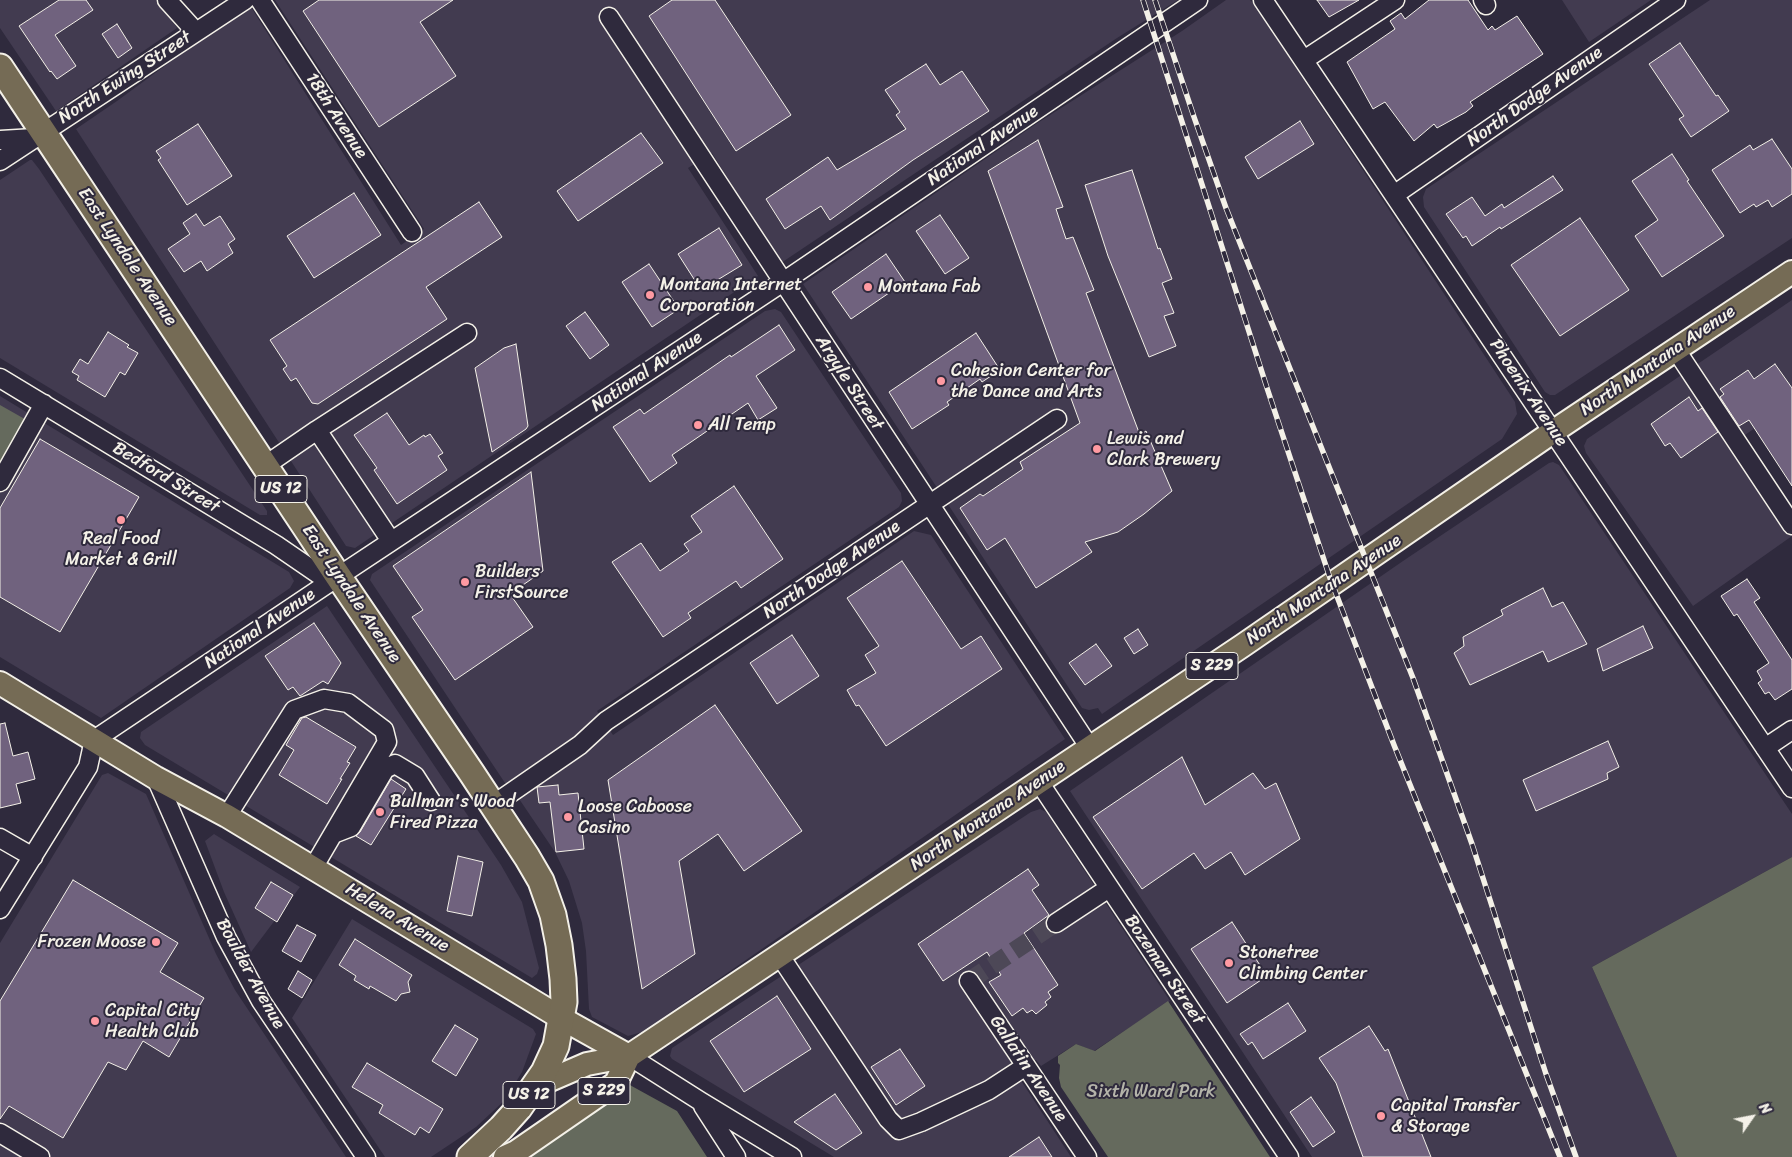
<!DOCTYPE html>
<style>
body{margin:0}
#map{position:relative;width:1792px;height:1157px;overflow:hidden;background:#2f2a3d;font-family:Sriracha,sans-serif}
canvas{display:block}
.north{position:absolute;left:1727px;top:1092px;width:50px;height:50px;-webkit-text-stroke:4px #2f2a3d;paint-order:stroke;rotate:57deg;font-size:14px;font-weight:700;line-height:20px;text-align:center;color:#f4f1e8}
.north::after{content:'';display:block;margin:auto;width:18px;height:22px;background:#f4f1e8;clip-path:polygon(50% 0,100% 100%,50% 72%,0 100%)}
</style>
<div id="map">
<canvas width="1792" height="1157"></canvas>
<div class="north">N</div>
</div>
<script>
const context = document.querySelector('canvas').getContext('2d');
context.lineJoin = 'round';
function fill(path, color) { context.fillStyle = color; context.fill(path, 'evenodd'); }
const toPath = rows => new Path2D(rows.map(r => 'M' + r).join(''));
function stroke(path, color, width, dash) { context.strokeStyle = color; context.lineWidth = width; context.lineCap = dash ? 'butt' : 'round'; context.setLineDash(dash || []); context.stroke(path); }
function label(font, color, halo, rows, align = 'center') {
  context.font = font + ' Sriracha,sans-serif'; context.lineWidth = 4; context.setLineDash([]); context.textBaseline = 'middle'; context.strokeStyle = halo; context.fillStyle = color; for (const [text, x, y, turn = 0] of rows) {
    context.save(); context.translate(x, y); context.rotate((+turn || 0) * Math.PI / 180); context.textAlign = isNaN(turn) ? turn : align; if (halo) context.strokeText(text, 0, 0); context.fillText(text, 0, 0); context.restore();
  }
}
const built = toPath([
 [0,0,156,0,177,28,56,111,0,28],
 [275,0,1178,0,1117,38,781,263,712,153,688,168,758,276,355,548,346,546,76,129,117,101,249,4,401,245,424,229],
 [1226,0,1250,0,1254,4,1515,402,1517,414,1502,439,1102,714,1098,708,1089,710,1082,708,803,284,1036,124,1182,31],
 [1562,0,1651,0,1589,42],
 [1710,0,1792,0,1792,238,1555,395,1550,395,1545,392,1424,207,1423,197,1426,189],
 [30,160,32,160,39,169,267,511,267,515,260,515,0,358,0,180],
 [1792,300,1792,403,1736,441,1792,525,1792,536,1693,606,1586,453,1584,446,1587,439],
 [775,309,781,312,901,493,902,501,899,507,597,711,613,735,914,531,931,535,1065,739,642,1032,628,1036,592,1017,589,1009,586,951,582,923,569,881,555,852,509,784,505,783,370,580,372,574,765,311],
 [0,396,289,572,294,581,290,588,101,718,0,657],
 [1553,462,1559,465,1792,814,1792,857,1592,967,1677,1157,1312,1157,1070,791,1403,561,1549,463],
 [327,606,501,865,522,902,539,968,537,974,532,978,145,745,140,738,141,732],
 [108,773,146,794,216,954,235,990,346,1157,0,1157,0,943,102,775],
 [1040,809,1046,812,1170,1001,1094,1051,1076,1044,1041,1066,1036,1060,1016,1073,1071,1157,834,1157,672,1059,670,1056,672,1048,1031,812],
 [214,834,300,887,251,952,224,892,205,841],
 [352,919,533,1029,536,1034,522,1072,505,1100,476,1127,431,1157,385,1157,292,1018]
]);
const green = toPath([
 [0,405,30,422,0,473],
 [1792,857,1792,1157,1677,1157,1592,967],
 [1168,1001,1240,1111,1270,1157,1108,1157,1061,1087,1059,1078,1060,1065,1058,1063,1058,1056,1076,1044,1095,1051],
 [628,1084,677,1111,707,1157,519,1157]
]);
const building = toPath([
 [59,0,86,0,93,10,55,35,76,66,57,79,51,71,50,72,19,26,59,0],
 [319,0,453,0,420,22,456,76,379,127,303,11,319,0],
 [672,0,715,0,791,115,736,151,649,16,672,0],
 [1317,0,1359,0,1329,17,1317,0],
 [1429,0,1468,0,1488,30,1492,26,1495,30,1517,16,1543,54,1470,102,1473,106,1466,112,1437,128,1434,124,1414,141,1385,102,1373,109,1347,62,1395,29,1390,21,1401,13,1405,19,1429,0],
 [117,24,132,48,118,58,102,34,117,24],
 [1680,43,1716,96,1718,95,1729,111,1691,137,1679,119,1684,116,1649,64,1680,43],
 [926,64,940,85,962,71,989,111,913,160,830,220,821,206,785,229,766,199,828,157,837,170,906,129,896,115,900,112,885,90,926,64],
 [1300,121,1314,144,1258,179,1245,157,1300,121],
 [198,124,232,176,187,205,158,160,161,158,156,151,198,124],
 [641,133,663,163,578,221,557,191,641,133],
 [1772,139,1792,169,1792,194,1772,207,1768,200,1756,207,1754,204,1740,213,1712,170,1750,145,1753,150,1772,139],
 [1038,140,1063,207,1056,209,1066,239,1073,237,1094,290,1086,293,1140,435,1146,431,1172,491,1144,514,1118,532,1085,542,1092,552,1036,588,1005,538,987,550,960,508,980,494,983,496,1023,469,1020,462,1080,423,988,171,1038,140],
 [1672,154,1689,180,1687,181,1724,236,1662,277,1635,236,1658,220,1632,181,1672,154],
 [1132,170,1158,249,1160,248,1172,279,1162,283,1174,313,1164,316,1176,346,1149,357,1108,256,1085,185,1132,170],
 [1553,176,1563,190,1501,229,1500,227,1472,246,1466,236,1463,238,1446,214,1472,197,1485,216,1502,204,1504,208,1553,176],
 [354,193,381,235,314,278,287,236,354,193],
 [479,202,502,237,426,287,447,319,318,404,312,403,296,378,291,381,283,369,287,366,270,340,479,202],
 [196,214,204,226,220,216,235,239,228,244,233,253,207,271,201,261,184,272,168,249,190,234,183,223,196,214],
 [940,215,969,258,945,274,916,231,940,215],
 [1580,218,1629,290,1560,336,1511,265,1580,218],
 [719,228,742,265,701,290,678,254,719,228],
 [886,254,905,282,851,319,832,292,886,254],
 [649,264,679,309,652,327,622,282,649,264],
 [585,312,609,345,590,359,566,326,585,312],
 [779,325,795,350,756,376,777,408,758,420,748,403,672,455,677,463,650,482,613,427,640,409,644,414,730,355,731,357,779,325],
 [108,332,129,345,127,347,138,353,125,375,120,372,105,397,77,380,79,376,72,372,80,359,88,364,108,332],
 [976,333,1000,370,982,382,980,379,947,402,949,405,912,429,889,392,976,333],
 [516,344,528,426,526,429,492,452,475,368,504,348,516,344],
 [1775,364,1792,388,1792,486,1749,420,1739,426,1720,397,1724,394,1720,389,1748,370,1754,379,1775,364],
 [1689,397,1698,411,1702,408,1718,432,1681,458,1670,443,1665,446,1651,424,1689,397],
 [387,413,409,445,424,435,425,437,430,434,443,453,438,456,447,470,397,504,374,470,377,468,354,435,387,413],
 [40,439,139,497,60,632,0,597,0,508,40,439],
 [531,472,543,571,510,594,533,627,455,680,412,617,423,610,393,566,531,472],
 [734,486,783,559,741,588,736,581,688,613,691,618,663,637,612,562,641,543,660,571,689,551,684,544,702,532,691,516,734,486],
 [902,561,961,649,981,636,1002,669,886,746,859,705,856,706,847,690,876,673,865,655,879,646,847,598,902,561],
 [1747,579,1760,598,1754,602,1792,660,1792,689,1775,700,1769,692,1765,694,1758,683,1762,680,1757,671,1769,663,1737,614,1734,616,1721,596,1747,579],
 [1543,588,1552,607,1563,602,1587,644,1548,662,1543,651,1470,685,1454,653,1464,646,1463,637,1503,615,1501,610,1543,588],
 [314,623,341,663,328,684,323,681,300,696,293,687,288,690,265,656,314,623],
 [1643,626,1653,648,1603,671,1597,649,1643,626],
 [1138,629,1148,645,1134,654,1124,638,1138,629],
 [792,635,819,676,777,704,750,663,792,635],
 [1096,644,1112,666,1085,685,1069,663,1096,644],
 [715,705,802,831,744,871,718,834,679,861,695,954,642,989,608,780,715,705],
 [306,717,356,747,347,762,350,763,340,779,342,779,327,804,279,775,294,750,286,745,302,718,306,717],
 [5,723,13,756,28,752,35,779,16,784,21,803,0,808,0,724,5,723],
 [1608,741,1619,767,1607,773,1608,779,1536,811,1523,780,1608,741],
 [1182,757,1205,805,1253,773,1265,789,1276,783,1300,839,1245,875,1231,852,1205,869,1194,853,1142,889,1093,817,1182,757],
 [391,779,406,789,371,845,356,836,360,832,391,779],
 [558,785,559,795,578,793,584,849,556,852,550,802,539,803,537,787,558,785],
 [458,856,483,862,472,916,447,911,458,856],
 [1028,869,1039,885,1032,890,1049,915,1024,933,1058,985,1048,992,1051,997,1045,1002,1047,1005,1036,1014,1032,1010,1027,1013,1023,1008,1012,1016,989,982,1001,975,987,952,943,981,918,944,1028,869],
 [73,880,178,943,160,972,204,998,169,1057,143,1041,126,1070,108,1062,63,1138,9,1106,0,1119,0,1001,73,880],
 [271,882,293,895,277,922,255,908,271,882],
 [1232,922,1267,976,1227,1003,1191,949,1232,922],
 [297,925,316,935,301,962,282,951,297,925],
 [355,939,412,975,408,982,410,992,401,994,396,1001,370,986,369,989,354,980,356,976,339,965,355,939],
 [298,971,312,980,302,998,288,989,298,971],
 [777,996,811,1049,744,1092,710,1041,777,996],
 [1288,1003,1306,1031,1263,1059,1252,1042,1248,1045,1240,1034,1288,1003],
 [455,1025,478,1039,456,1076,432,1061,455,1025],
 [1369,1026,1385,1051,1388,1049,1431,1157,1363,1157,1336,1083,1319,1058,1369,1026],
 [900,1049,925,1086,896,1105,871,1067,900,1049],
 [367,1063,443,1109,429,1133,420,1127,415,1135,379,1113,383,1105,352,1087,367,1063],
 [835,1094,862,1133,836,1150,794,1122,835,1094],
 [1311,1097,1335,1132,1313,1147,1290,1112,1311,1097],
 [1039,1137,1052,1157,1009,1157,1039,1137]
]);
const minorTunnel = toPath([
 [969,981,1056,923]
]);
const minor = toPath([
 [167,0,196,32],
 [260,0,412,232],
 [1263,0,1792,788],
 [1483,0,1486,5],
 [609,17,1090,748],
 [1304,60,1395,0],
 [0,140,34,138],
 [0,161,245,0],
 [1394,195,1676,0],
 [1676,350,1792,525],
 [0,378,276,545,330,582],
 [317,430,467,333],
 [266,465,317,430,391,541],
 [0,482,44,404],
 [1765,748,1792,730],
 [156,778,226,937,261,1001,366,1157],
 [1039,782,1289,1157],
 [493,805,580,745,606,721,1057,419],
 [227,816,294,710,324,699,348,703,384,730,387,742,313,868],
 [333,834,351,827,385,769,395,764,415,776,431,801],
 [0,838,33,857],
 [0,909,88,767,94,740,330,582,783,282,1198,0],
 [1056,923,1109,888],
 [780,956,888,1119,899,1130,921,1122,989,1090,1026,1066],
 [969,981,1087,1157],
 [629,1056,700,1101,792,1157],
 [703,1106,736,1157],
 [0,1133,40,1157]
]);
const major = toPath([
 [0,683,156,778,227,816,561,1018,629,1056],
 [536,1086,587,1064,629,1056,1242,646,1554,431,1792,272],
 [505,1157,516,1152,616,1083,629,1056]
]);
const highway = toPath([
 [0,67,338,576,471,772,527,857,541,881,553,915,559,945,563,979,564,1002,556,1046,544,1072,519,1108,501,1128,470,1157]
]);
const rail = toPath([
 [1143,0,1268,391,1330,578,1394,745,1560,1157],
 [1155,0,1194,117,1226,208,1413,678,1472,844,1546,1074,1576,1157]
]);
const markers = [
 [868,287,5,"#ff9aa2"],
 [650,295,5,"#ff9aa2"],
 [941,381,5,"#ff9aa2"],
 [698,425,5,"#ff9aa2"],
 [1097,449,5,"#ff9aa2"],
 [121,520,5,"#ff9aa2"],
 [465,582,5,"#ff9aa2"],
 [380,812,5,"#ff9aa2"],
 [568,817,5,"#ff9aa2"],
 [156,942,5,"#ff9aa2"],
 [1229,963,5,"#ff9aa2"],
 [95,1021,5,"#ff9aa2"],
 [1381,1116,5,"#ff9aa2"]
];
const shields = [
 [281,489,52],
 [1212,666,52],
 [604,1091,52],
 [529,1095,52]
];
const shieldNames = [
 ["US 12",281,489],
 ["S 229",1212,666],
 ["S 229",604,1091],
 ["US 12",529,1095]
];
const streetNames = [
 ["North Ewing Street",125,78,-33],
 ["North Dodge Avenue",1535,97,-35],
 ["18th Avenue",336,116,57],
 ["National Avenue",983,146,-34],
 ["East Lyndale Avenue",127,257,56],
 ["North Montana Avenue",1658,361,-34],
 ["National Avenue",647,372,-34],
 ["Argyle Street",849,383,57],
 ["Phoenix Avenue",1528,393,56],
 ["Bedford Street",166,478,31],
 ["North Dodge Avenue",832,570,-34],
 ["North Montana Avenue",1324,590,-34],
 ["East Lyndale Avenue",351,594,56],
 ["National Avenue",260,629,-34],
 ["North Montana Avenue",988,816,-34],
 ["Helena Avenue",397,918,31],
 ["Bozeman Street",1164,970,56],
 ["Boulder Avenue",250,974,61],
 ["Gallatin Avenue",1028,1069,56]
];
const poiNames = [
 ["Montana Internet",660,285],
 ["Corporation",660,306],
 ["Montana Fab",878,287],
 ["Cohesion Center for",951,371],
 ["the Dance and Arts",951,392],
 ["All Temp",708,425],
 ["Lewis and",1107,439],
 ["Clark Brewery",1107,460],
 ["Real Food",121,539,"center"],
 ["Market & Grill",121,560,"center"],
 ["Builders",475,572],
 ["FirstSource",475,593],
 ["Bullman's Wood",390,802],
 ["Fired Pizza",390,823],
 ["Loose Caboose",578,807],
 ["Casino",578,828],
 ["Frozen Moose",146,942,"right"],
 ["Stonetree",1239,953],
 ["Climbing Center",1239,974],
 ["Capital City",105,1011],
 ["Health Club",105,1032],
 ["Capital Transfer",1391,1106],
 ["& Storage",1391,1127]
];
const parkNames = [
 ["Sixth Ward Park",1151,1092]
];
fill(built, '#423b50');
fill(green, '#656a5d');
fill(building, '#70627e');
stroke(building, '#f4f1e8', 1);
stroke(minorTunnel, '#4d4857', 18, [18, 9]);
stroke(minor, '#f4f1e8', 21);
stroke(major, '#f4f1e8', 26);
stroke(highway, '#f4f1e8', 29);
stroke(minor, '#2f2a3d', 18);
stroke(major, '#756b55', 22);
stroke(highway, '#756b55', 25);
stroke(rail, '#f4f1e8', 5.5);
stroke(rail, '#2f2a3d', 4, [11]);
for (const [x, y, r, color] of markers) { const dot = new Path2D(); dot.arc(x, y, r, 0, 2 * Math.PI); context.fillStyle = color; context.fill(dot); stroke(dot, '#2f2a3d', 2); }
for (const [x, y, w] of shields) { const box = new Path2D(); box.roundRect(x - w / 2, y - 13.5, w, 27, 4); context.fillStyle = '#2f2a3d'; context.fill(box); stroke(box, '#f4f1e8', 1); }
label('bold 16px', '#f4f1e8', null, shieldNames);
label('18px', '#f4f1e8', '#2f2a3d', streetNames);
label('18px', '#f4f1e8', '#2f2a3d', poiNames, 'left');
label('18px', '#b4b4a9', '#2f2a3d', parkNames);
</script>
